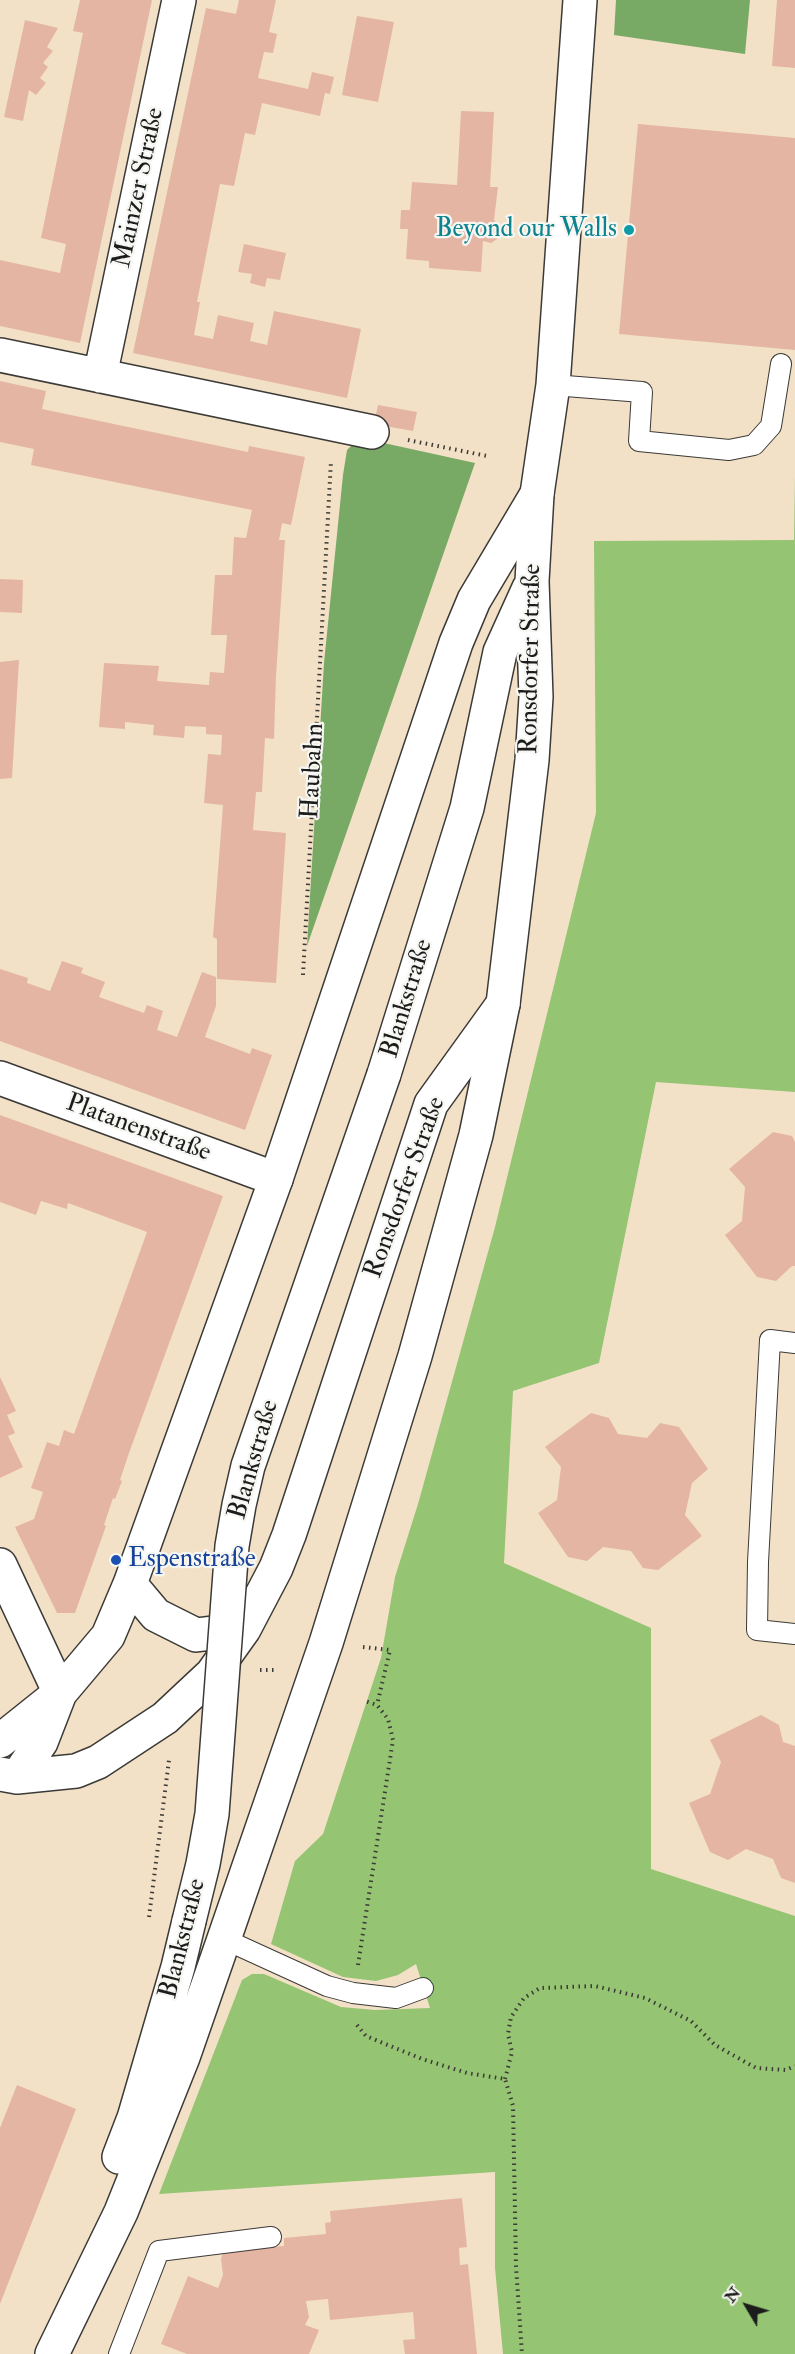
<!DOCTYPE html>
<meta charset="utf-8">
<style>
body{margin:0}
#map{position:relative;width:795px;height:2354px;overflow:hidden;background:#f2e1c7;font-family:"IM FELL Double Pica",serif}
canvas{display:block}
.north{position:absolute;left:717px;top:2276px;width:60px;height:60px;-webkit-text-stroke:4px #f6f6f2;paint-order:stroke;rotate:308deg;font-size:16px;font-weight:700;line-height:24px;text-align:center;color:#1c1c1c}
.north::after{content:'';display:block;margin:auto;width:21px;height:27px;background:#1c1c1c;clip-path:polygon(50% 0,100% 100%,50% 72%,0 100%)}
</style>
<div id="map">
<canvas width="795" height="2354"></canvas>
<div class="north">N</div>
</div>
<script>
const context = document.querySelector('canvas').getContext('2d');
context.lineJoin = 'round';
function fill(path, color) { context.fillStyle = color; context.fill(path, 'evenodd'); }
const toPath = rows => new Path2D(rows.map(r => 'M' + r).join(''));
function stroke(path, color, width, dash) { context.strokeStyle = color; context.lineWidth = width; context.lineCap = dash ? 'butt' : 'round'; context.setLineDash(dash || []); context.stroke(path); }
function label(font, color, halo, rows, align = 'center') {
  context.font = font + ' "IM FELL Double Pica",serif'; context.lineWidth = 4.5; context.setLineDash([]); context.textBaseline = 'middle'; context.strokeStyle = halo; context.fillStyle = color; for (const [text, x, y, turn = 0] of rows) {
    context.save(); context.translate(x, y); context.rotate((+turn || 0) * Math.PI / 180); context.textAlign = isNaN(turn) ? turn : align; if (halo) context.strokeText(text, 0, 0); context.fillText(text, 0, 0); context.restore();
  }
}
const green = toPath([
 [795,476,795,1092,656,1082,599,1363,513,1391,504,1563,651,1628,651,1869,795,1916,795,2354,503,2354,495,2268,495,2172,159,2194,242,1980,252,1974,264,1974,341,2007,375,2010,430,2008,416,1964,398,1975,376,1981,343,1977,271,1944,295,1861,323,1834,381,1658,395,1577,418,1504,495,1227,596,813,594,541,794,540]
]);
const forest = toPath([
 [616,0,750,0,745,54,614,35],
 [370,440,475,463,307,946,324,663,343,475,347,450,354,443]
]);
const building = toPath([
 [80,0,152,0,80,343,0,326,0,260,60,273,66,244,41,238,83,33,73,31],
 [239,0,276,0,269,32,277,34,273,53,264,52,258,78,308,89,312,72,334,77,330,94,325,93,320,116,262,103,255,135,245,133,234,186,220,184,197,302,200,302,194,335,213,339,218,315,254,323,250,341,267,345,274,311,361,329,347,398,133,353,206,8,236,14],
 [777,0,795,0,795,68,772,66],
 [357,16,394,22,378,102,342,95],
 [25,20,58,28,47,47,53,51,43,63,48,67,40,78,46,83,36,95,29,90,23,121,4,117],
 [461,111,494,112,490,187,498,187,494,220,499,226,497,239,491,243,483,241,481,272,429,268,429,261,406,259,408,229,400,229,401,210,410,210,412,182,457,185],
 [638,124,795,138,795,350,619,334],
 [244,244,286,253,280,280,267,278,265,287,250,283,252,274,238,272],
 [0,381,46,391,42,409,248,452,249,446,305,457,291,525,282,523,279,540,285,540,276,676,274,739,265,738,262,792,256,792,253,830,286,833,276,983,217,979,217,939,213,937,223,805,204,803,208,754,221,755,222,735,206,734,206,727,185,726,184,738,153,735,154,725,125,722,125,729,99,727,104,663,159,666,157,681,209,685,210,672,224,673,227,635,211,635,215,575,232,575,234,537,246,538,252,510,31,465,34,449,0,442],
 [378,405,417,412,413,431,374,424],
 [0,579,23,580,22,613,0,612],
 [19,660,12,778,0,779,0,662],
 [62,961,83,968,81,973,105,982,99,997,144,1013,147,1005,163,1011,157,1030,177,1037,202,972,216,977,216,1006,205,1037,250,1054,252,1048,272,1055,245,1130,0,1041,0,969,28,978,27,983,50,991],
 [0,1115,223,1196,129,1453,120,1480,122,1481,115,1499,113,1498,104,1525,106,1526,75,1613,57,1613,15,1527,34,1519,43,1492,31,1488,47,1442,59,1446,64,1430,74,1434,147,1232,68,1203,67,1209,41,1201,36,1215,0,1202],
 [773,1132,792,1136,795,1142,795,1266,792,1266,776,1281,757,1277,725,1235,742,1221,745,1187,729,1169],
 [0,1377,16,1411,7,1415,15,1433,8,1436,23,1467,0,1478],
 [591,1413,609,1418,618,1434,647,1438,660,1423,679,1427,708,1469,692,1483,685,1515,702,1536,658,1570,643,1568,631,1551,603,1547,587,1561,568,1557,538,1513,557,1500,561,1467,545,1447],
 [761,1715,779,1725,783,1742,795,1746,795,1883,781,1878,773,1859,746,1849,728,1860,710,1852,689,1803,710,1794,721,1762,710,1740],
 [17,2085,76,2109,0,2304,0,2128],
 [462,2198,467,2247,459,2248,460,2265,468,2264,477,2354,405,2354,403,2340,415,2339,413,2312,330,2320,328,2299,306,2301,309,2317,305,2325,319,2330,309,2354,187,2354,161,2344,188,2276,218,2288,223,2275,221,2259,224,2251,284,2246,284,2238,326,2234,325,2223,331,2222,330,2211]
]);
const path = toPath([
 [408,440,487,456],
 [303,975,331,461],
 [363,1647,390,1650,377,1705],
 [260,1670,277,1670],
 [149,1917,169,1760],
 [358,1965,393,1740,388,1719,377,1705,365,1701],
 [357,2025,366,2036,422,2059,467,2073,505,2079,513,2106,516,2266,522,2354],
 [505,2079,512,2052,508,2034,511,2017,524,1998,540,1988,595,1986,645,1998,691,2021,715,2045,756,2068,786,2070,795,2066]
]);
const service = toPath([
 [553,385,642,392,639,441,729,450,754,445,771,426,781,364],
 [795,1343,770,1340,758,1562,757,1630,795,1634],
 [224,1939,327,1986,353,1993,396,1998,423,1988],
 [119,2354,159,2251,271,2237]
]);
const minor = toPath([
 [0,355,372,432],
 [100,376,179,0],
 [0,1078,276,1179],
 [0,1565,60,1693]
]);
const tertiary = toPath([
 [130,1584,156,1615,196,1635,244,1629],
 [0,1741,60,1693,108,1636,130,1584,276,1179,456,643,474,600,537,494],
 [0,1774,17,1777,76,1771,98,1762,165,1718,212,1674,244,1629,276,1568,289,1535,431,1104,503,1004],
 [17,1777,41,1742,60,1693]
]);
const primary = toPath([
 [384,1074,467,808,500,652,529,588],
 [119,2157,134,2118,178,1967,189,1921],
 [52,2354,121,2212,183,2057,224,1939,326,1643,415,1356,476,1135,503,1004,532,760,536,697,532,581,537,494,553,385,580,0]
]);
const primaryBridge = toPath([
 [189,1921,203,1864,212,1814,232,1546,239,1505,248,1466,384,1074]
]);
const markers = [
 [629,230,6,"#0f9aa8"],
 [116,1560,6,"#1a4fb4"]
];
const streetNames = [
 ["Mainzer Straße",140,188,-78],
 ["Ronsdorfer Straße",532,659,-89],
 ["Haubahn",314,771,-87],
 ["Blankstraße",408,999,-73],
 ["Platanenstraße",138,1129,20],
 ["Ronsdorfer Straße",406,1188,-70],
 ["Blankstraße",255,1460,-74],
 ["Blankstraße",184,1939,-76]
];
const cultureNames = [
 ["Beyond our Walls",617,230]
];
const transitNames = [
 ["Espenstraße",128,1560]
];
fill(green, '#95c473');
fill(forest, '#78aa65');
fill(building, '#e5b5a4');
stroke(service, '#3c3a36', 22);
stroke(minor, '#3c3a36', 36);
stroke(tertiary, '#3c3a36', 36);
stroke(primary, '#3c3a36', 36);
stroke(path, '#3c3a36', 4, [1.5, 4.5]);
stroke(service, '#fff', 20);
stroke(minor, '#fff', 33);
stroke(tertiary, '#fff', 33);
stroke(primary, '#fff', 33);
stroke(primaryBridge, '#3c3a36', 36, []);
stroke(primaryBridge, '#fff', 33);
for (const [x, y, r, color] of markers) { const dot = new Path2D(); dot.arc(x, y, r, 0, 2 * Math.PI); context.fillStyle = color; context.fill(dot); stroke(dot, '#f6f6f2', 2); }
label('26px', '#1c1c1c', '#f6f6f2', streetNames);
label('26px', '#0d838f', '#f6f6f2', cultureNames, 'right');
label('26px', '#164399', '#f6f6f2', transitNames, 'left');
</script>
